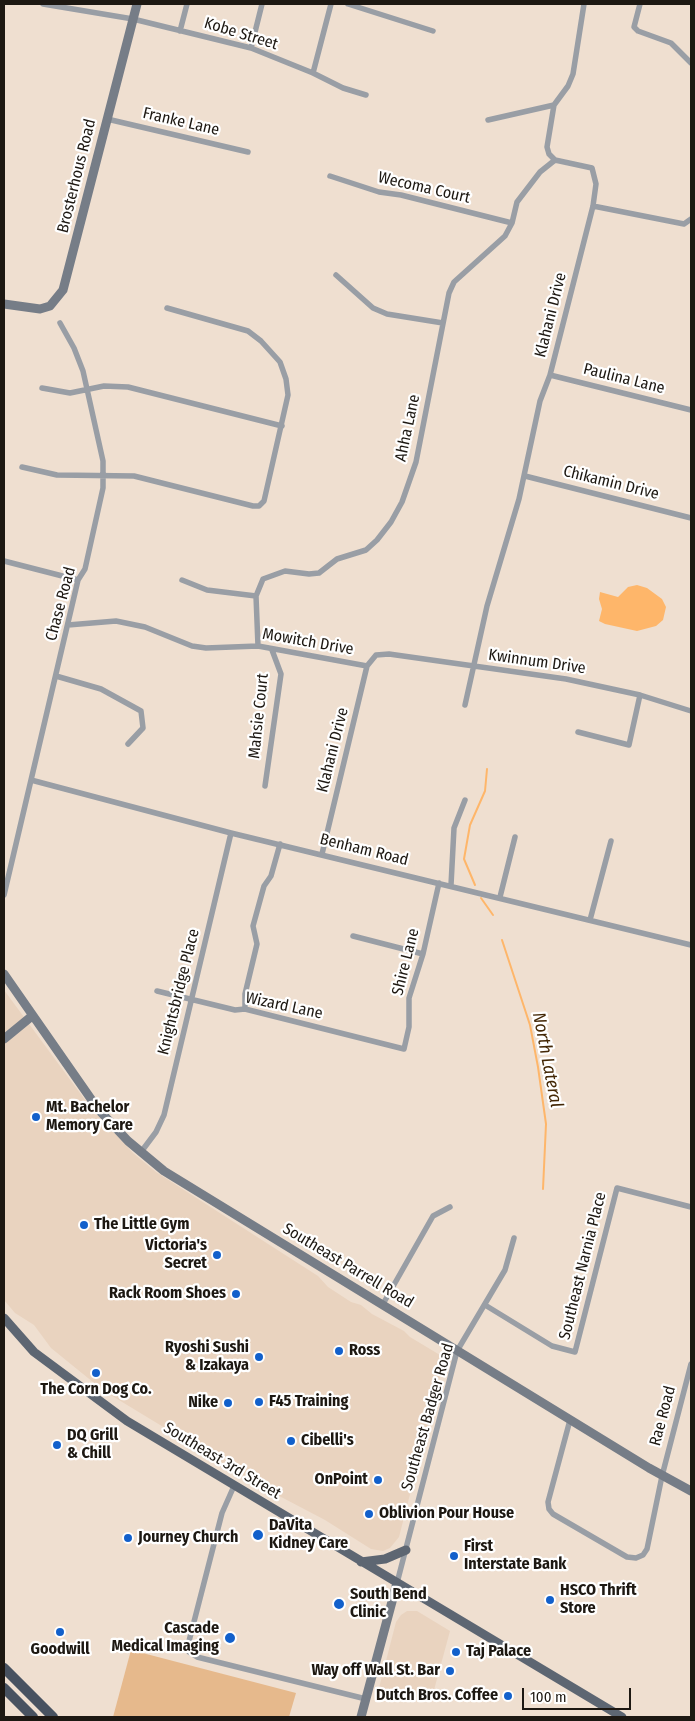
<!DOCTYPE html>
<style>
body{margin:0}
#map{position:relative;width:695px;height:1721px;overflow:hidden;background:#efdfd0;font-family:"Fira Sans Condensed",sans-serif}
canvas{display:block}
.frame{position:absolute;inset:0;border:5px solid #1d1812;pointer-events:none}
.scale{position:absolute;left:522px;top:1688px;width:109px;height:22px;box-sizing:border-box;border:2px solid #1d1812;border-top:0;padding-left:6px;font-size:15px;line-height:18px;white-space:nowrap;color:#1d1812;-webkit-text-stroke:4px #fff;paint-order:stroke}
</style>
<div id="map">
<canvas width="695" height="1721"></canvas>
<div class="frame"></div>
<div class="scale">100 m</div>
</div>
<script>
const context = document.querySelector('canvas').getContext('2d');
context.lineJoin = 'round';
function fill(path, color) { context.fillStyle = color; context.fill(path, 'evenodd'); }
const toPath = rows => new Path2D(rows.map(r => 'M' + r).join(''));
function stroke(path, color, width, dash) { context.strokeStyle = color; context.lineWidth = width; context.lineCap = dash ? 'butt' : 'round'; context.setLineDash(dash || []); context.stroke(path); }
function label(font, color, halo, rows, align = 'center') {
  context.font = font + ' "Fira Sans Condensed",sans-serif'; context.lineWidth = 4.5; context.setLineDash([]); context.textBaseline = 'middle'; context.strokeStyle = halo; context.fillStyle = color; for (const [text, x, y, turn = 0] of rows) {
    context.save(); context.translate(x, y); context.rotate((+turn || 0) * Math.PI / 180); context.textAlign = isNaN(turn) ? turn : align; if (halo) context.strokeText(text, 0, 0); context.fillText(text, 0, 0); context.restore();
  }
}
const built = toPath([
 [4,990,91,1108,133,1153,156,1172,318,1276,328,1287,351,1302,361,1305,372,1314,404,1331,410,1337,445,1358,399,1537,390,1548,383,1551,371,1549,325,1520,264,1488,104,1391,51,1348,34,1325,15,1313,4,1300],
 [407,1611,417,1611,450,1631,431,1701,379,1688,396,1622,401,1615]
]);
const green = toPath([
 [131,1650,296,1693,289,1717,113,1717]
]);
const water = toPath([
 [637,585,647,588,662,599,666,607,663,620,656,626,637,631,605,624,599,621,602,609,599,599,600,592,618,597,628,587]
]);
const stream = toPath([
 [475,885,464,859,470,825,485,791,487,769],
 [481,898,493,915],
 [502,940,530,1025,538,1067,546,1124,543,1189]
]);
const street = toPath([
 [43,4,133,19,251,48,313,73,343,88,366,95],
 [348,4,433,31],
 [640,4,634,27,638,31,671,43,691,63],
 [180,31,187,4],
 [251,48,262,4],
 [313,73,331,4],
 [107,119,248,152],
 [488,120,554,105],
 [330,176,379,192,401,195,512,223],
 [593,206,684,224,691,219],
 [336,275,373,308,387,314,443,323],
 [550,375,691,410],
 [42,388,70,393,104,386,128,387,282,426],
 [22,467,57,475,134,476,253,506,259,506,264,501,288,395,286,379,280,362,261,341,248,331,167,308],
 [525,476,691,518],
 [4,561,78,580],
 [182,580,207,590,256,596],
 [68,625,116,621,145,627,192,646,206,648,258,646,367,666],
 [258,646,256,596,263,579,285,571,309,574,319,573,337,559,366,550,377,540,391,522,402,502,416,462,449,293,454,282,505,236,512,223,517,202,540,172,555,160],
 [56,676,101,689,141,711,143,728,128,744],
 [465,705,487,606,519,499,540,401,550,375,593,206,596,184,592,168,555,160,549,154,547,147,554,105,568,86,573,74,584,4],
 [578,732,629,745,640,695],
 [31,780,231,833,691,945],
 [265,786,281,674,272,650],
 [322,854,367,666,376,655,389,654,566,679,640,695,691,711],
 [451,885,454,828,465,800],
 [4,895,78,580,85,569,103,488,103,461,83,371,74,348,60,323],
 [500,897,515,837],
 [590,920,611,841],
 [353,936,423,954],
 [157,991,235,1010,245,1009,404,1049,409,1027,409,998,423,954,439,883],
 [245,1009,245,994,257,944,253,926,264,886,271,876,280,844],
 [141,1152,156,1132,164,1115,231,833],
 [383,1304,433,1216,450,1207],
 [485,1305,552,1346,575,1352,617,1188,691,1207],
 [570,1420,548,1502,549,1509,553,1514,627,1557,636,1558,643,1555,647,1549,662,1476,691,1364],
 [234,1486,222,1513,188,1645,189,1652,197,1657,366,1699],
 [397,1583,457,1351,505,1270,514,1238]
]);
const secondary = toPath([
 [4,304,40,309,50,306,63,290,137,4],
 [4,974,98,1109,128,1141,164,1171,649,1468,691,1491],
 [4,1039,32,1016],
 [361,1717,397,1583]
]);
const primary = toPath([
 [4,1318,34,1352,127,1421,622,1717],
 [361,1562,385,1559,406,1550]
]);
const highway = toPath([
 [4,1668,53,1717],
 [4,1688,33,1717]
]);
const markers = [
 [36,1117,5,"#1260cb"],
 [84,1225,5,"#1260cb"],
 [217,1255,5,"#1260cb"],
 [236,1294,5,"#1260cb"],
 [339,1351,5,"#1260cb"],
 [259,1357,5,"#1260cb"],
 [96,1373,5,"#1260cb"],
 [259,1402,5,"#1260cb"],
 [228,1403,5,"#1260cb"],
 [291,1441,5,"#1260cb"],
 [57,1445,5,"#1260cb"],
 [378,1480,5,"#1260cb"],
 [369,1514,5,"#1260cb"],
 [258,1535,6,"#1260cb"],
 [128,1538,5,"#1260cb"],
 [454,1556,5,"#1260cb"],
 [550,1600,5,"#1260cb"],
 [339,1604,6,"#1260cb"],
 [60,1632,5,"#1260cb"],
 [230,1638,6,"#1260cb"],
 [456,1652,5,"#1260cb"],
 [450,1671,5,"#1260cb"],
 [508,1696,5,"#1260cb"]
];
const streetNames = [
 ["Kobe Street",241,34,17],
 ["Franke Lane",181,122,13],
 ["Brosterhous Road",77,176,-76],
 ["Wecoma Court",424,188,13],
 ["Klahani Drive",551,315,-76],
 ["Paulina Lane",624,379,14],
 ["Ahha Lane",408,428,-78],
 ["Chikamin Drive",611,483,14],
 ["Chase Road",61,604,-75],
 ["Mowitch Drive",308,642,10],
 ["Kwinnum Drive",537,662,8],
 ["Mahsie Court",259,716,-84],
 ["Klahani Drive",333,750,-76],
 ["Benham Road",364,850,14],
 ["Shire Lane",406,962,-76],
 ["Knightsbridge Place",179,992,-76],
 ["Wizard Lane",284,1006,12],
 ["Southeast Parrell Road",348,1266,31],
 ["Southeast Narnia Place",583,1266,-76],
 ["Rae Road",663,1416,-75],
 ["Southeast Badger Road",428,1417,-74],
 ["Southeast 3rd Street",222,1461,31]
];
const poiNames = [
 ["Mt. Bachelor",46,1108],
 ["Memory Care",46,1126],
 ["The Little Gym",94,1225],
 ["Victoria's",207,1246,"right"],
 ["Secret",207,1264,"right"],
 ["Rack Room Shoes",226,1294,"right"],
 ["Ryoshi Sushi",249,1348,"right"],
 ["& Izakaya",249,1366,"right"],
 ["Ross",349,1351],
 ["The Corn Dog Co.",96,1390,"center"],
 ["F45 Training",269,1402],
 ["Nike",218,1403,"right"],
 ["DQ Grill",67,1436],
 ["& Chill",67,1454],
 ["Cibelli's",301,1441],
 ["OnPoint",368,1480,"right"],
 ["Oblivion Pour House",379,1514],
 ["DaVita",269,1526],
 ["Kidney Care",269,1544],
 ["Journey Church",138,1538],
 ["First",464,1547],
 ["Interstate Bank",464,1565],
 ["HSCO Thrift",560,1591],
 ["Store",560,1609],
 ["South Bend",350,1595],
 ["Clinic",350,1613],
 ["Cascade",219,1629,"right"],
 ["Medical Imaging",219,1647,"right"],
 ["Goodwill",60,1650,"center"],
 ["Taj Palace",466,1652],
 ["Way off Wall St. Bar",440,1671,"right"],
 ["Dutch Bros. Coffee",498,1696,"right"]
];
const waterNames = [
 ["North Lateral",547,1060,79]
];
fill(built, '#e9d3bf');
fill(green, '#e6b98c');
fill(water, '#feb66a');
stroke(stream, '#feb66a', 2);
stroke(street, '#999ea5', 5.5);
stroke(secondary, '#767d87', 9);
stroke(primary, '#5d6672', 9);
stroke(highway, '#485260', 10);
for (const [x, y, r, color] of markers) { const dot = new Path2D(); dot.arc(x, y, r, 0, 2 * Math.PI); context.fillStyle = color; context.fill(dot); stroke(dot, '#fff', 2); }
label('16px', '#1d1812', '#fff', streetNames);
label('bold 16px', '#1d1812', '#fff', poiNames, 'left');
label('italic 18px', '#442806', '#fff', waterNames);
</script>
